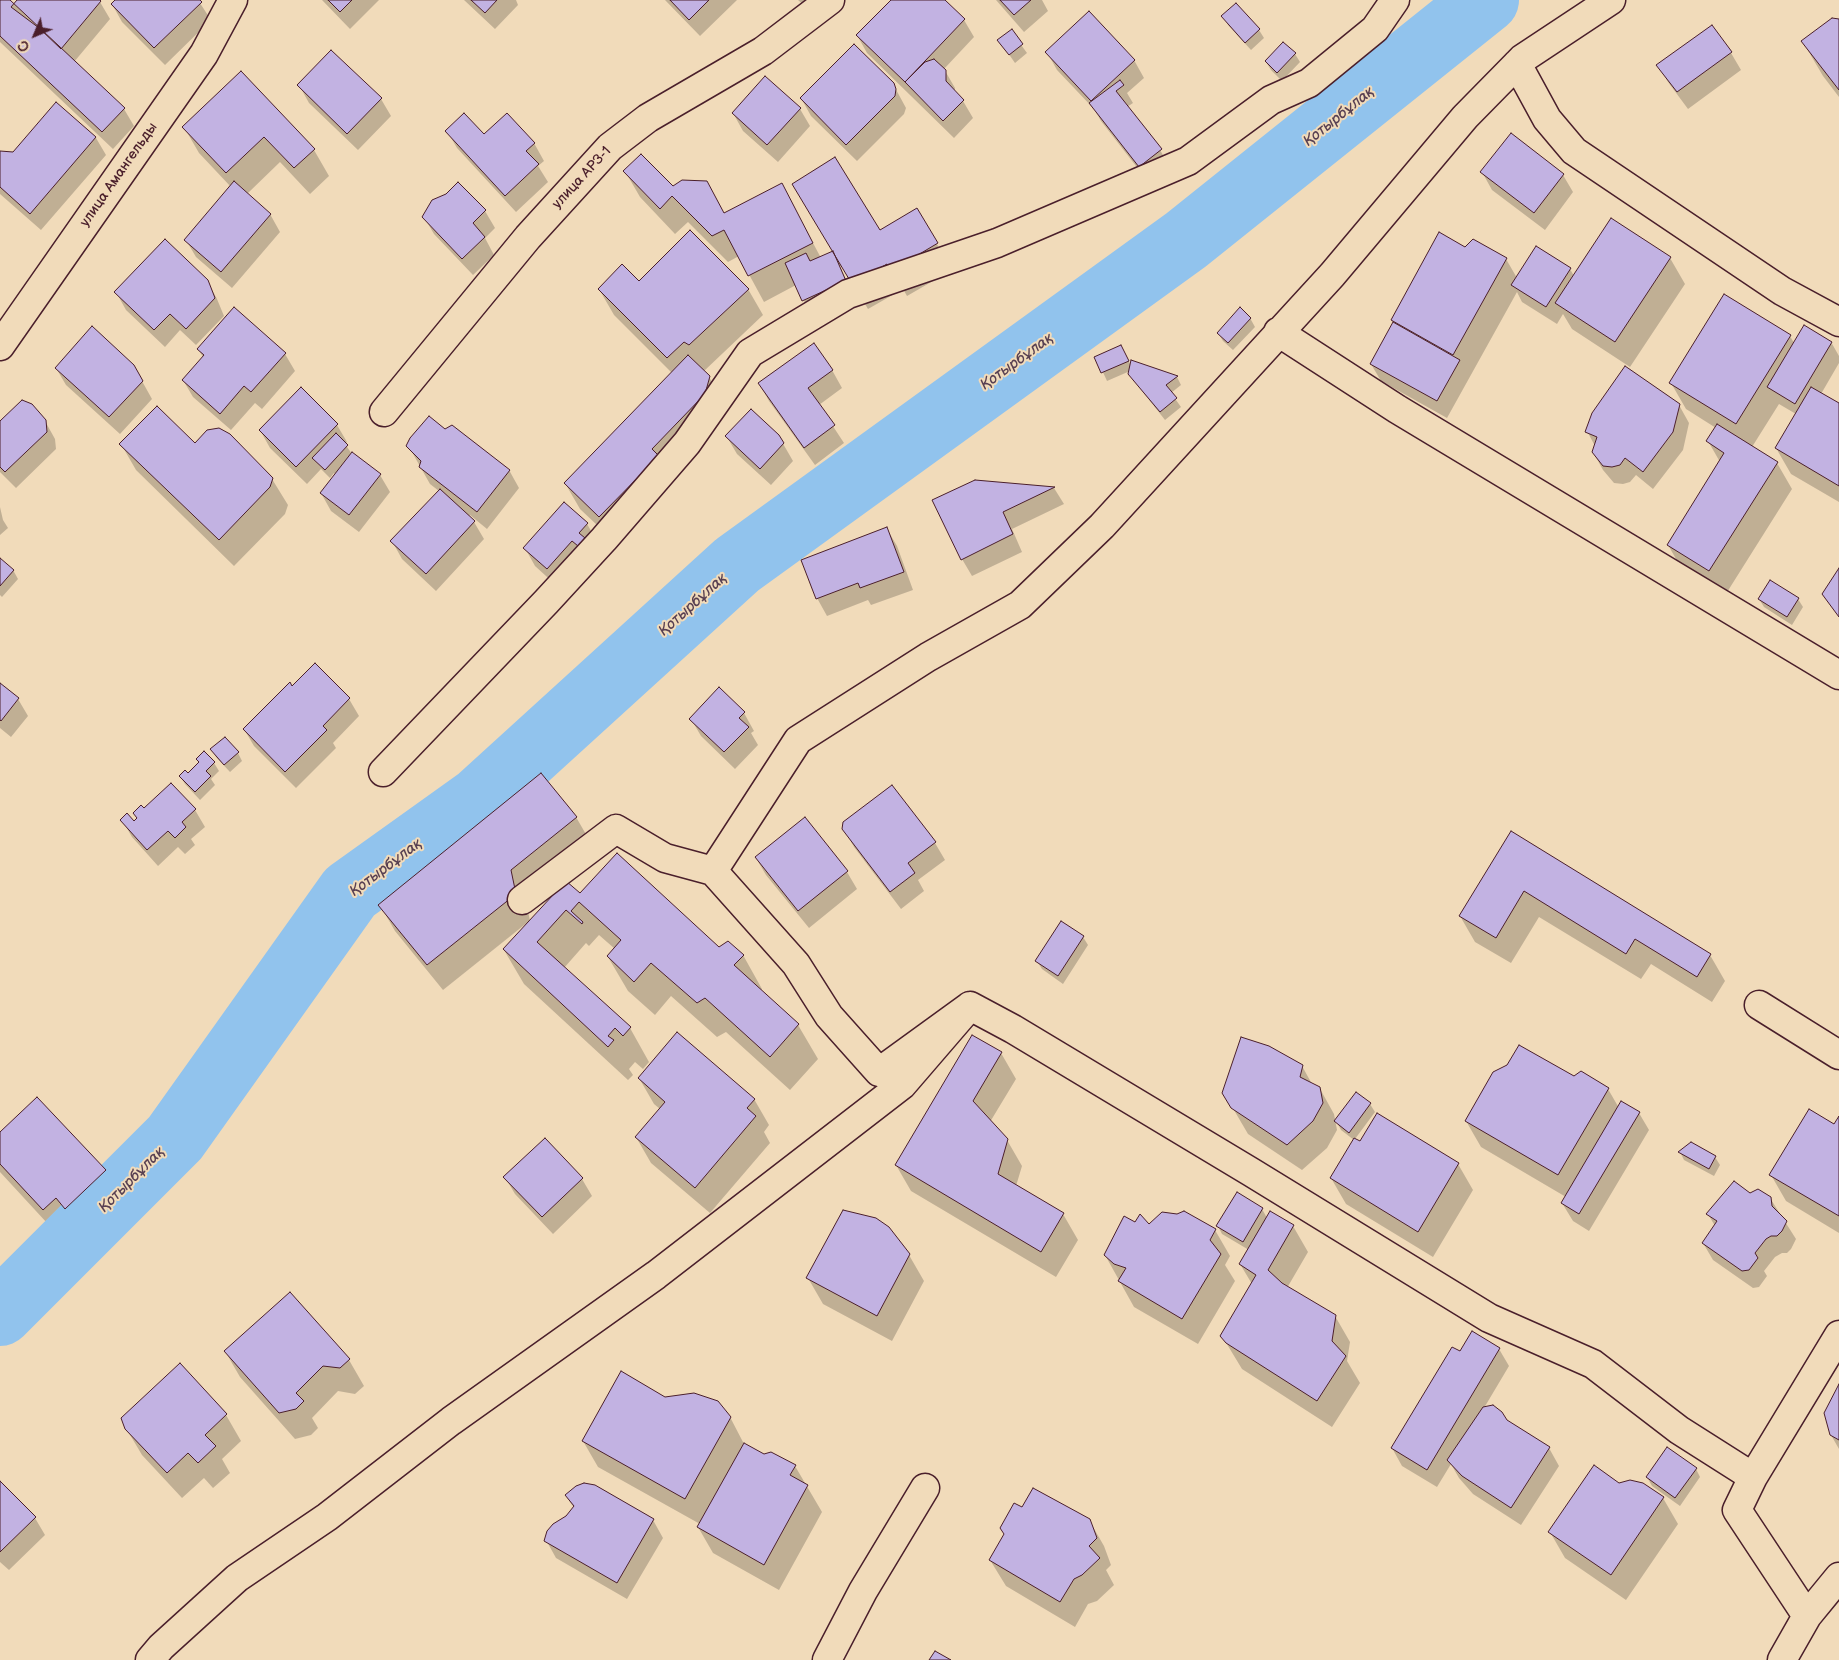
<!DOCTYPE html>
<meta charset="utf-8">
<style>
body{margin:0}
#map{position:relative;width:1839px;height:1660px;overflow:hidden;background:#f1dbba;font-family:"Balsamiq Sans",sans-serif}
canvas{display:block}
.north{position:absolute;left:10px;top:10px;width:50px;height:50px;-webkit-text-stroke:4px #f1dbba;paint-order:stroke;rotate:225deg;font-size:14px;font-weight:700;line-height:20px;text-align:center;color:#4a1f2b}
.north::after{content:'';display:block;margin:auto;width:18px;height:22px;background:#4a1f2b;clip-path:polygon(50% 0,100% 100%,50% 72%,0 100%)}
</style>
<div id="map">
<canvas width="1839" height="1660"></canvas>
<div class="north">С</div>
</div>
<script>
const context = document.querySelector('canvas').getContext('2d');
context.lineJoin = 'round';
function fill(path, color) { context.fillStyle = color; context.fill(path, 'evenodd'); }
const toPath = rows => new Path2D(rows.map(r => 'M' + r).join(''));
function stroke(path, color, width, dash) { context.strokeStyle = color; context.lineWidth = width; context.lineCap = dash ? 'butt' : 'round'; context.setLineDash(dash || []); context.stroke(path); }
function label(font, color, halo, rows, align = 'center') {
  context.font = font + ' "Balsamiq Sans",sans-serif'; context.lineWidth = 4; context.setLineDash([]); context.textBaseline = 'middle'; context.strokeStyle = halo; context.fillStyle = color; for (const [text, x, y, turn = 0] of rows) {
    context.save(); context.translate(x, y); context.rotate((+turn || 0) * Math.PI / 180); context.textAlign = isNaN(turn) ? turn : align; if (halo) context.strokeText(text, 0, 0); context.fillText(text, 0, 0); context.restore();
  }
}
const shadow = toPath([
 [0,0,8,0,14,5,18,0,98,0,100,2,110,19,74,62,124,109,134,126,113,149,0,42],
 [117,0,198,0,211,20,165,65,122,22,112,4],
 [322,0,379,0,350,29],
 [464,0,516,0,518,5,495,29],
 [665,0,737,0,700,36],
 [798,0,810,0,805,6],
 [943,0,964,20,974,37,944,69,955,88,955,93,963,101,973,118,954,138,867,53,857,35],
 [996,0,1042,0,1048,11,1024,32],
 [1236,5,1259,30,1264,38,1251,50,1228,25,1223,16],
 [1839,20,1839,97,1823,76,1803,42],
 [1011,31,1027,53,1015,63,999,40],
 [1047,52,1134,60,1144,78,1127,93,1133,103,1127,107,1160,150,1170,167,1150,184,1101,121,1094,109,1057,70],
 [1731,53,1741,70,1688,109,1668,82,1658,65],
 [1295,54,1300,62,1282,81,1271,70,1266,62],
 [241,73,314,150,329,176,310,194,280,162,247,194,270,214,280,232,232,288,196,257,186,240,231,187,199,153,184,127],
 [765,78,800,109,810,126,778,162,743,131,733,113],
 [893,84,906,108,904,114,857,161,811,116,801,98],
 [299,85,381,99,391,116,358,150,309,103],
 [56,104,96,138,106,155,41,230,0,194,0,153,14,153],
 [447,131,534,143,544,161,538,166,548,182,516,212,457,148],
 [625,171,673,188,724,215,782,185,821,258,879,232,917,210,952,270,907,296,903,289,868,309,842,265,840,266,855,299,813,318,796,285,764,302,739,256,728,262,688,222,675,234,640,197],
 [1482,172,1563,175,1573,192,1545,230,1492,190],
 [485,211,495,228,485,238,494,255,473,275,434,234,424,217],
 [1537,247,1570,269,1574,276,1670,258,1685,284,1630,367,1572,329,1563,314,1557,324,1522,302,1517,292,1447,418,1381,381,1371,364,1394,323,1392,320,1465,249,1506,259,1517,278],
 [207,281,217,299,224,316,196,345,180,330,165,347,126,310,116,292],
 [639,283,748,289,763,315,703,372,709,377,724,403,667,474,672,483,615,542,580,509,565,483,672,373,614,315,599,289],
 [1250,318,1255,327,1233,350,1223,341,1218,333],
 [1790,336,1794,343,1831,342,1839,356,1839,363,1821,394,1839,404,1839,502,1791,474,1776,448,1796,414,1779,404,1752,447,1777,463,1792,489,1724,597,1683,571,1668,545,1720,462,1708,441,1716,428,1686,409,1671,383],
 [198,349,285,354,295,371,262,409,255,403,231,430,193,397,183,380,203,357],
 [1126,355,1131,366,1177,377,1181,385,1171,393,1181,407,1165,420,1135,382,1130,373,1130,371,1107,381,1096,357],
 [133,365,152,399,120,434,66,385,56,368],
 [832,370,842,388,819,405,844,443,815,465,769,401,759,383],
 [1679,405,1689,423,1683,450,1653,489,1636,475,1630,482,1623,484,1614,483,1603,470,1593,452,1595,446,1587,431],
 [45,421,55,439,56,449,16,488,0,472,0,423],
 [337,425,347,442,345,444,352,454,380,475,390,492,359,532,331,511,321,493,336,475,334,473,330,478,321,469,307,484,270,448,260,430],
 [445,430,509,470,519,488,487,529,470,515,468,517,474,522,484,539,436,591,402,559,392,541,439,491,430,484,408,445],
 [778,435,793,461,771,485,737,454,727,437],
 [121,444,195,445,272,479,288,505,285,514,234,566,136,470],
 [975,481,1054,488,1064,504,1012,529,1022,552,972,576,962,559],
 [0,507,3,520,8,528,0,535],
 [587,524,597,541,557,586,535,566,525,548],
 [887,529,897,546,913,590,871,605,868,600,827,616,817,598],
 [0,560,13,570,18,579,2,597,0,595],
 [1759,599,1798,599,1803,607,1792,625,1764,607],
 [315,665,349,699,359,716,333,743,336,748,296,788,254,746,244,729],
 [0,684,18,699,28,716,11,737,0,728],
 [719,689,744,713,754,731,751,733,758,745,735,769,701,736,691,719],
 [211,749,238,753,242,761,230,772,216,757],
 [204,753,214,763,219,771,211,779,215,785,200,800,185,784,180,776,188,774,199,763,197,760],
 [144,810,195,810,205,827,191,839,195,845,185,854,178,847,158,866,132,837,122,820,134,822,137,819,134,813],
 [576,817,591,843,525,896,530,921,580,895,719,949,743,955,762,989,761,991,798,1025,818,1059,790,1090,726,1032,717,1037,671,996,655,1015,628,991,608,957,615,949,599,935,589,946,586,943,564,968,630,1028,649,1062,643,1069,635,1062,629,1069,633,1075,628,1080,524,984,504,950,529,923,528,922,443,990,395,931,380,905],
 [805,819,847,872,857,889,809,928,766,875,756,858],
 [844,829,935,843,945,860,918,880,924,891,901,909,854,847],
 [1512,833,1710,955,1725,981,1712,1002,1651,964,1641,979,1539,917,1511,963,1475,942,1460,916],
 [1083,937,1088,945,1063,984,1042,969,1037,961],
 [1001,1053,1016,1079,990,1122,1007,1140,1022,1166,1016,1186,1063,1214,1078,1240,1056,1277,911,1191,896,1165],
 [1302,1066,1312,1084,1319,1087,1334,1114,1337,1130,1327,1148,1302,1170,1248,1134,1224,1093],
 [1508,1066,1574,1078,1608,1089,1619,1108,1639,1113,1649,1130,1589,1231,1573,1221,1562,1203,1566,1197,1481,1147,1466,1121],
 [639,1078,754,1099,769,1125,764,1132,770,1143,710,1213,651,1163,636,1137,660,1109,654,1104],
 [37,1099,105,1171,120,1197,81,1234,71,1224,59,1236,0,1172,0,1133],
 [1370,1104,1375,1112,1355,1139,1360,1142,1377,1114,1458,1164,1473,1190,1433,1257,1346,1204,1331,1178,1354,1140,1341,1130,1336,1121],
 [1839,1118,1839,1233,1786,1201,1771,1175,1835,1126],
 [544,1139,582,1179,592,1196,553,1234,515,1194,505,1177],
 [1680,1152,1715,1157,1720,1165,1714,1176,1684,1160],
 [1238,1194,1262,1209,1267,1218,1293,1226,1308,1252,1287,1288,1335,1316,1350,1342,1347,1361,1360,1383,1332,1427,1242,1369,1222,1336,1252,1284,1240,1264,1249,1250,1222,1234,1218,1226],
 [1750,1195,1770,1198,1796,1239,1791,1249,1787,1253,1782,1253,1775,1257,1764,1271,1767,1276,1759,1287,1753,1288,1713,1260,1703,1243,1715,1226,1708,1214],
 [1136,1223,1215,1230,1230,1256,1225,1265,1235,1281,1198,1344,1134,1307,1105,1255],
 [909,1255,924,1281,892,1341,823,1304,808,1278],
 [1499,1349,1509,1366,1484,1408,1549,1448,1559,1466,1521,1525,1473,1494,1459,1478,1451,1464,1437,1487,1402,1466,1392,1448,1460,1352],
 [225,1351,349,1360,364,1386,355,1394,338,1391,312,1418,318,1428,311,1435,295,1439,240,1377],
 [180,1365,226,1415,241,1441,222,1459,230,1473,213,1488,204,1478,182,1498,142,1455,126,1428],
 [1839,1387,1839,1449,1831,1435],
 [730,1417,744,1444,764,1456,795,1466,822,1512,779,1590,713,1553,698,1527,700,1524,598,1467,583,1441],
 [1696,1469,1700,1477,1680,1506,1652,1486,1647,1477],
 [0,1482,35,1518,45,1535,9,1570,0,1562],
 [1619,1484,1663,1498,1678,1524,1626,1600,1565,1558,1550,1532],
 [566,1496,653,1520,663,1538,627,1599,556,1558,546,1540,574,1508],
 [1023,1509,1089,1520,1104,1546,1111,1565,1106,1570,1114,1585,1097,1601,1088,1604,1075,1627,1006,1586,990,1560]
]);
const river = toPath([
 [0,1313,175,1138,350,892,480,799,737,565,1186,240,1486,0]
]);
const building = toPath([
 [0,0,10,0,125,108,102,132,0,36,0,0],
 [17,0,100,0,101,1,61,49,39,28,11,7,17,0],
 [115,0,200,0,202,2,154,48,111,4,115,0],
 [328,0,352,0,340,12,328,0],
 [471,0,497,0,485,13,471,0],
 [670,0,709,0,689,20,670,0],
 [891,0,945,0,965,19,905,82,856,35,891,0],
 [1000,0,1031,0,1014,15,1000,0],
 [1236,3,1260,29,1245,43,1221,16,1236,3],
 [1089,11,1135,60,1091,101,1045,52,1089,11],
 [1832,18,1839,19,1839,90,1801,41,1832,18],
 [1712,25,1732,52,1677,92,1656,65,1712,25],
 [1012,29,1023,44,1009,55,997,40,1012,29],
 [1283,42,1296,53,1277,73,1265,61,1283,42],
 [854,44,894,83,896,89,895,96,846,145,800,98,854,44],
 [331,50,382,98,347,134,297,85,331,50],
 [934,59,946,70,946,81,964,100,943,121,905,82,925,62,934,59],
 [241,71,315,149,294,168,264,137,226,173,182,127,241,71],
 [765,76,801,108,767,145,732,113,765,76],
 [1120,80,1124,85,1116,91,1162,149,1139,167,1089,103,1120,80],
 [56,102,96,137,30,214,0,187,0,151,13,152,56,102],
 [464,113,484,134,507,113,535,143,526,151,539,164,505,196,445,131,464,113],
 [1511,133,1564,174,1534,213,1480,172,1511,133],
 [641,154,673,186,682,180,707,181,724,213,782,183,813,243,748,276,724,230,712,236,672,196,660,209,623,171,641,154],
 [835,157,880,230,917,208,938,243,891,271,887,264,852,284,792,184,835,157],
 [234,181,271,214,221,272,184,240,234,181],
 [458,182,486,210,473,223,485,237,462,259,422,217,432,200,446,194,458,182],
 [1611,218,1671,257,1615,342,1555,303,1611,218],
 [690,230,749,289,689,345,684,342,667,358,598,289,622,264,639,281,690,230],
 [1439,232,1465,247,1473,239,1507,258,1453,355,1391,320,1439,232],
 [165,239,208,280,215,298,186,329,170,314,154,330,114,292,165,239],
 [1536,246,1571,268,1546,307,1511,285,1536,246],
 [833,251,846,281,802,301,785,263,806,253,810,261,833,251],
 [1724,294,1791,335,1736,424,1669,383,1724,294],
 [234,307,286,353,251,392,244,386,220,414,182,380,204,355,197,349,234,307],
 [1240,307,1251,318,1228,343,1217,333,1240,307],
 [1393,322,1460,360,1437,401,1370,364,1393,322],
 [1804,325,1832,342,1795,404,1767,387,1804,325],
 [92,326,134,365,143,381,109,417,55,368,92,326],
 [814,343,833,370,808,388,835,425,804,448,758,383,814,343],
 [1121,345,1129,361,1101,373,1094,357,1121,345],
 [688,355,710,376,705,394,652,449,659,456,599,517,564,483,688,355],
 [1131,360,1178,376,1166,385,1177,398,1160,412,1128,374,1131,360],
 [1625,366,1680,404,1673,432,1643,472,1625,458,1620,465,1612,467,1603,466,1592,452,1597,437,1585,432,1592,413,1625,366],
 [301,387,338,424,296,467,259,430,301,387],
 [1811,387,1839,403,1839,486,1775,448,1811,387],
 [22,400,32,404,46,420,47,432,5,472,0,467,0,421,22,400],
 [157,406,195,443,207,430,219,428,230,434,273,478,270,487,219,540,119,444,157,406],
 [751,409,779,435,784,443,760,469,725,436,751,409],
 [429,416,445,429,452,425,510,470,477,512,419,467,421,461,406,446,410,438,429,416],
 [1717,424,1778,462,1709,571,1667,545,1724,453,1706,441,1717,424],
 [336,433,348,445,325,470,312,458,336,433],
 [352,452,381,474,349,515,320,493,352,452],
 [975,480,1055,487,1003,512,1013,534,961,560,932,500,975,480],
 [440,489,475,521,426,574,390,541,440,489],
 [564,502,588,523,579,533,585,538,578,546,572,541,547,569,523,548,564,502],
 [887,527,904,572,860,588,858,583,816,599,801,560,887,527],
 [0,558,14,570,0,586,0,558],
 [1839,568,1839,617,1822,594,1839,568],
 [1770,580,1799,598,1787,617,1758,599,1770,580],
 [315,663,350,698,323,726,327,730,285,772,243,729,290,682,292,686,315,663],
 [0,683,19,698,1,721,0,720,0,683],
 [719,687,745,712,739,718,749,727,724,752,689,719,719,687],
 [225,737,239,752,224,765,210,749,225,737],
 [204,751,215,762,206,771,211,776,195,792,179,776,185,770,188,773,199,762,196,759,204,751],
 [541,773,577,817,511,870,516,894,427,965,378,905,541,773],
 [171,783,196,809,182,822,186,827,175,838,168,831,147,850,120,820,127,813,134,821,137,818,133,813,141,805,144,808,171,783],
 [892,785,936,842,908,863,915,873,890,892,842,829,843,822,892,785],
 [805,817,848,871,798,911,755,857,805,817],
 [1511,831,1711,954,1697,977,1635,939,1626,954,1524,891,1496,938,1459,916,1511,831],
 [617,853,719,947,728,941,744,955,734,965,799,1024,770,1057,705,998,697,1003,651,963,634,982,607,956,621,940,579,902,571,911,583,922,582,924,566,910,537,942,631,1027,623,1036,615,1028,608,1036,614,1040,608,1047,503,949,566,881,580,893,617,853],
 [1061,921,1084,936,1058,976,1035,961,1061,921],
 [677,1032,755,1099,747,1108,756,1116,695,1188,635,1137,665,1102,638,1078,677,1032],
 [972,1035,1002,1052,973,1101,1008,1139,998,1174,1064,1213,1041,1252,895,1165,972,1035],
 [1241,1037,1269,1046,1303,1065,1300,1077,1320,1087,1323,1103,1313,1121,1287,1145,1231,1108,1222,1093,1241,1037],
 [1519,1045,1574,1076,1581,1071,1609,1088,1558,1175,1465,1121,1493,1072,1507,1065,1519,1045],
 [1356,1092,1371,1103,1349,1133,1334,1121,1356,1092],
 [37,1097,106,1170,65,1209,56,1198,43,1210,0,1164,0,1132,37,1097],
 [1621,1101,1640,1112,1579,1214,1561,1203,1621,1101],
 [1809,1109,1834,1124,1839,1116,1839,1216,1769,1175,1809,1109],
 [1377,1113,1459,1163,1418,1232,1330,1178,1354,1138,1360,1141,1377,1113],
 [545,1138,583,1178,542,1217,503,1177,545,1138],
 [1691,1142,1716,1156,1709,1169,1678,1152,1691,1142],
 [1734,1181,1750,1193,1758,1189,1771,1197,1772,1206,1787,1221,1782,1231,1777,1236,1771,1236,1766,1239,1755,1253,1758,1258,1749,1270,1742,1271,1702,1243,1717,1221,1706,1214,1734,1181],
 [1237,1192,1263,1208,1243,1242,1216,1226,1237,1192],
 [843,1210,876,1218,889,1227,910,1254,877,1316,806,1278,843,1210],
 [1184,1211,1216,1229,1210,1240,1221,1254,1182,1319,1118,1281,1126,1268,1114,1264,1104,1255,1124,1216,1135,1222,1140,1214,1149,1224,1162,1212,1177,1214,1184,1211],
 [1270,1211,1294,1225,1268,1270,1282,1283,1336,1315,1332,1341,1346,1356,1317,1401,1226,1343,1220,1336,1256,1275,1239,1264,1270,1211],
 [290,1292,350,1359,340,1368,323,1366,296,1393,304,1401,296,1409,279,1413,224,1351,290,1292],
 [1472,1331,1500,1348,1427,1470,1391,1448,1452,1347,1460,1351,1472,1331],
 [180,1363,227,1414,205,1435,216,1446,198,1463,188,1453,167,1473,125,1429,121,1418,180,1363],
 [621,1371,665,1397,694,1393,718,1401,731,1417,685,1499,582,1441,621,1371],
 [1839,1384,1839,1440,1830,1435,1824,1413,1839,1384],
 [1493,1405,1502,1412,1507,1420,1550,1447,1511,1508,1462,1476,1447,1460,1483,1407,1493,1405],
 [744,1443,764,1454,771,1452,796,1465,790,1475,808,1485,764,1565,697,1527,744,1443],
 [1667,1447,1697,1468,1675,1498,1646,1477,1667,1447],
 [1594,1465,1619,1483,1630,1480,1643,1483,1664,1497,1611,1575,1548,1532,1594,1465],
 [0,1481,36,1517,0,1552,0,1481],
 [584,1483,595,1485,654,1519,617,1583,544,1541,547,1531,553,1524,566,1516,574,1506,565,1495,576,1486,584,1483],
 [1033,1488,1090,1519,1097,1538,1089,1546,1100,1558,1082,1575,1074,1579,1060,1602,989,1560,1004,1534,1000,1528,1014,1503,1022,1507,1033,1488],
 [935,1651,951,1660,929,1660,935,1651]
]);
const minor = toPath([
 [1517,64,1547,119,1574,151,1782,291,1839,322],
 [1278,332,1397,409,1839,675],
 [0,346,204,54,233,0],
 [384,412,528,237,610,147,648,118,763,51,830,0],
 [383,772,546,602,604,539,687,443,750,353,848,294,997,243,1188,161,1271,100,1309,83,1375,29,1395,0],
 [522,900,616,829,665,858,713,871],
 [1759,1005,1839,1055],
 [970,1006,1013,1029,1251,1172,1489,1318,1593,1364,1679,1430,1753,1477,1839,1335],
 [1753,1477,1737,1510,1807,1616,1782,1660],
 [1807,1616,1839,1577],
 [150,1660,161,1647,237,1578,327,1517,451,1421,656,1275,902,1085,970,1006,879,1072,829,1016,796,964,713,871,798,740,928,657,1020,605,1102,526,1332,275,1465,117,1522,59,1611,0],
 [827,1660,863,1591,925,1488]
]);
const streetNames = [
 ["улица Амангельды",119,175,-55],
 ["улица АРЗ-1",582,178,-47]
];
const waterNames = [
 ["Қотырбұлақ",1339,117,-39],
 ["Қотырбұлақ",1017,362,-36],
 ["Қотырбұлақ",693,605,-42],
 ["Қотырбұлақ",386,868,-37],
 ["Қотырбұлақ",132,1180,-45]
];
fill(shadow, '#0003');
stroke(river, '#91c3ed', 66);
fill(building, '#c2b2e2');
stroke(building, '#4a1f2b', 1);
stroke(minor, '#4a1f2b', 31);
stroke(minor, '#f1dbba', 28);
label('14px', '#4a1f2b', '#f1dbba', streetNames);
label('italic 15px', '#584052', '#f1dbba', waterNames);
</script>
